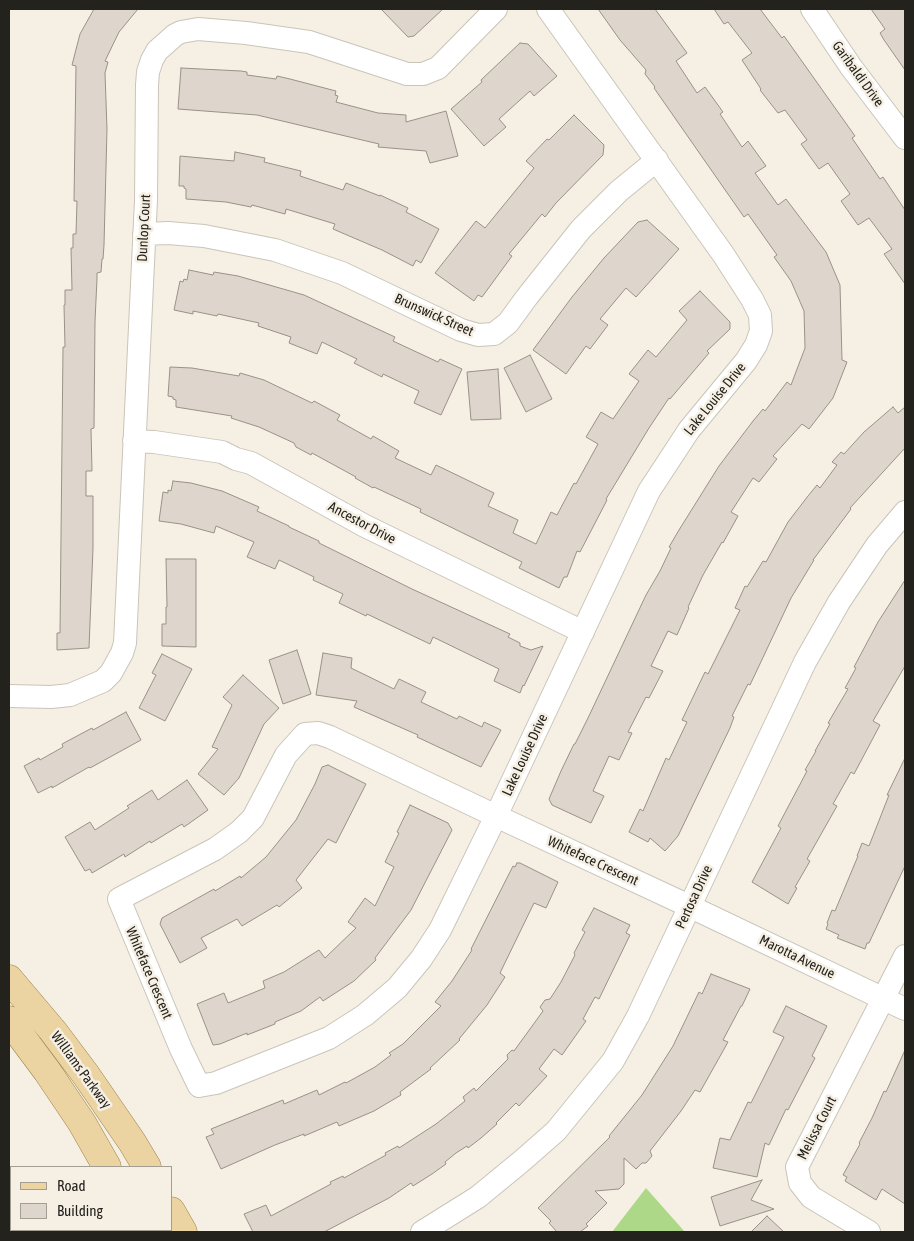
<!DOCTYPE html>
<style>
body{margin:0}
#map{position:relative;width:914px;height:1241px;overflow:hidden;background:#f6f0e4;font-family:"Asap Condensed",sans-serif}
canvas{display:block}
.frame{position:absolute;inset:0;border:10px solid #24221d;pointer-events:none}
.legend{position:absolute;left:10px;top:1166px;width:162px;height:65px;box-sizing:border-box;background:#f6f0e4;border:1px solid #a29e94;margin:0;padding:6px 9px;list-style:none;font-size:15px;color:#24221d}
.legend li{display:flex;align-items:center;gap:10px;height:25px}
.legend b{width:25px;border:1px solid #a29e94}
</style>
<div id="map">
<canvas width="914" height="1241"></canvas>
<div class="frame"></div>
<ul class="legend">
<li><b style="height:6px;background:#ebd4a2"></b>Road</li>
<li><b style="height:14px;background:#ded6cc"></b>Building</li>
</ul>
</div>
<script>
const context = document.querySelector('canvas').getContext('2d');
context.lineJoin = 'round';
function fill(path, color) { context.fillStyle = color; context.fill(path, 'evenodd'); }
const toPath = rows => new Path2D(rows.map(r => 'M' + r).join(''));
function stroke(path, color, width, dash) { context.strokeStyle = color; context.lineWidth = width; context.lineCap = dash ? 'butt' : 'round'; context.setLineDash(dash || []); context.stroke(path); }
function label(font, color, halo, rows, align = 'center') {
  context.font = font + ' "Asap Condensed",sans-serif'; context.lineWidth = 5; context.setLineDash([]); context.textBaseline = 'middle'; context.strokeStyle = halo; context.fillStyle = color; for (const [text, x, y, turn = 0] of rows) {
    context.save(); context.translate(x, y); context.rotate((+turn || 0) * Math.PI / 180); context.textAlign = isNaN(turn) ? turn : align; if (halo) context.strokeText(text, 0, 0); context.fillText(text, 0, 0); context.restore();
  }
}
const green = toPath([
 [646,1188,685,1232,612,1232]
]);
const building = toPath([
 [94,9,138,9,119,32,105,61,108,62,105,73,107,129,104,245,103,259,102,259,101,272,97,273,97,279,95,321,94,428,91,429,92,471,86,471,86,496,93,496,93,548,89,648,57,650,57,633,60,633,63,347,65,347,64,305,65,305,65,290,72,290,71,248,73,248,73,234,76,234,77,201,74,201,76,66,72,65,80,34,94,9],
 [381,9,443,9,414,36,408,37,381,9],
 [598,9,655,9,687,53,676,61,697,93,705,87,723,112,720,114,742,147,748,141,766,166,755,173,778,205,786,199,826,252,840,285,842,360,847,362,833,398,809,429,802,424,773,456,777,459,759,482,753,478,731,512,738,516,723,543,722,542,703,575,688,607,689,608,677,635,668,631,651,666,663,671,649,698,646,697,628,732,632,733,619,760,609,756,593,791,604,796,591,823,552,805,549,799,561,771,574,744,575,744,588,718,646,595,660,571,671,548,669,547,679,530,719,466,753,421,763,409,765,411,787,382,791,385,805,348,804,311,791,281,774,257,777,255,748,214,744,217,654,88,655,87,645,74,646,70,620,40,598,9],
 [714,9,760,9,782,38,784,36,855,136,852,138,880,179,883,177,905,210,905,284,884,254,892,249,869,218,858,225,841,201,850,194,828,163,819,169,801,144,807,140,785,110,778,113,760,90,761,89,742,60,752,53,728,22,724,24,714,9],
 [871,9,905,9,905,70,884,40,880,33,885,29,871,9],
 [520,43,528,44,557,76,534,96,530,91,499,119,506,127,484,146,451,109,482,82,481,80,520,43],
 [181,68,241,71,247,72,247,75,276,79,277,76,290,79,336,91,335,95,338,96,336,102,378,113,406,115,406,122,446,111,458,156,430,163,426,151,378,147,379,144,257,115,178,109,181,68],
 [574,115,604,145,603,155,556,203,545,217,542,214,509,254,512,256,482,297,478,295,474,301,435,273,476,221,485,228,534,168,526,161,547,139,549,140,574,115],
 [235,152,265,158,264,162,301,171,300,176,343,190,346,183,380,196,380,195,408,208,406,212,439,229,421,263,416,260,413,266,382,250,333,229,335,224,286,209,285,214,252,205,251,207,226,202,186,199,186,189,184,188,184,186,179,186,180,156,234,161,235,152],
 [647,220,679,249,636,297,626,288,600,319,608,325,590,349,586,346,566,374,533,350,572,297,604,258,638,222,647,220],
 [189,270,213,275,214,272,238,276,304,295,395,337,393,341,438,362,440,359,462,369,441,415,414,403,419,391,383,374,382,377,354,363,357,359,322,342,317,354,289,343,291,337,258,326,259,323,218,314,217,316,193,311,193,314,174,310,180,281,183,282,184,279,187,280,189,270],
 [700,291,730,322,730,329,707,351,709,353,670,399,669,398,649,428,606,499,607,500,580,552,577,551,567,577,564,577,559,588,519,568,522,562,420,512,421,509,374,487,373,488,355,478,356,477,312,453,311,455,296,447,294,443,259,427,231,418,232,416,176,407,176,400,173,399,173,397,168,396,170,367,192,368,239,376,240,373,264,380,312,403,314,401,340,415,337,420,371,439,373,436,399,451,395,458,431,475,436,465,494,493,488,506,518,520,513,533,536,544,551,512,557,515,574,483,576,484,598,444,586,437,601,412,613,419,639,381,629,374,648,350,656,357,687,320,679,311,700,291],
 [530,355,552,399,526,412,504,368,530,355],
 [498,369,501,419,471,420,467,372,498,369],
 [893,407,898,413,905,407,905,448,850,508,851,509,813,560,814,560,791,598,750,685,748,684,732,716,734,717,730,728,678,836,665,851,650,838,648,842,629,832,640,809,643,811,666,758,669,760,687,722,682,720,705,672,708,674,740,610,735,608,745,586,747,587,763,561,766,562,788,522,808,496,817,485,820,488,837,465,832,462,841,452,844,454,864,432,893,407],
 [173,481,191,483,222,491,259,507,257,511,289,526,289,527,319,541,319,543,412,589,510,634,508,637,520,643,520,646,531,650,543,646,524,686,523,685,520,693,494,681,499,669,433,637,430,644,367,614,366,616,339,603,343,594,313,580,314,577,279,560,275,569,247,557,254,542,216,526,214,533,181,524,159,521,163,492,168,493,168,490,171,491,173,481],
 [166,559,196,559,196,647,162,646,162,624,166,624,166,607,167,607,166,559],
 [905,580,905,666,873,721,880,725,854,774,851,772,833,804,837,806,807,859,810,861,795,887,797,888,788,904,752,882,781,828,778,826,807,771,805,770,816,751,815,751,830,724,828,723,848,689,845,688,856,668,854,667,878,622,905,580],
 [297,650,311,694,283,704,269,660,297,650],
 [323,653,352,658,351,668,394,689,399,679,426,692,421,702,457,719,459,716,482,727,484,722,501,730,481,767,417,737,418,735,354,707,357,701,316,695,323,653],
 [162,654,192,669,165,721,139,708,156,675,152,673,162,654],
 [243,675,279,708,264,724,239,778,224,795,198,774,218,749,212,747,232,705,223,697,243,675],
 [126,712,141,740,90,768,89,767,52,788,52,786,38,793,24,766,39,758,40,760,63,747,62,744,92,728,93,730,126,712],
 [905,758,905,866,869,943,867,943,865,949,837,938,839,935,826,929,828,924,827,923,832,910,835,911,858,856,857,856,862,843,869,846,889,795,887,795,905,758],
 [328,765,366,784,336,843,328,839,296,880,302,888,279,907,277,905,242,926,237,919,201,938,207,948,180,963,160,924,162,918,214,889,215,891,240,876,241,878,266,857,296,820,315,784,322,767,328,765],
 [187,780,208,810,184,827,182,824,151,843,150,841,125,857,124,854,92,873,90,869,85,871,65,837,90,822,95,830,129,808,127,806,152,790,158,800,187,780],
 [410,805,448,823,452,830,411,910,375,958,376,960,354,981,323,1001,320,997,301,1011,275,1022,275,1024,247,1035,247,1033,220,1044,213,1045,197,1004,224,993,228,1003,265,988,263,981,284,972,319,950,325,958,356,928,348,922,365,898,375,906,394,867,385,862,399,833,397,832,410,805],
 [517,863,520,863,558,882,546,908,534,903,500,973,505,977,487,1005,459,1039,460,1040,430,1068,431,1069,400,1092,401,1095,374,1111,339,1126,337,1122,304,1136,304,1134,275,1145,221,1169,206,1137,214,1134,211,1129,283,1100,284,1104,317,1090,319,1095,345,1082,346,1083,375,1067,391,1055,389,1053,403,1044,441,1006,435,1002,452,981,472,950,471,949,513,866,515,867,517,863],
 [594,908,630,925,626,933,630,935,599,999,595,997,583,1019,586,1021,562,1055,554,1049,539,1069,547,1076,519,1106,516,1103,496,1123,497,1124,481,1138,468,1148,467,1146,456,1153,445,1162,446,1164,432,1174,413,1186,411,1183,389,1198,324,1232,253,1232,244,1214,266,1205,271,1216,331,1184,330,1182,343,1176,344,1178,386,1155,385,1153,398,1146,399,1148,436,1124,465,1101,463,1097,474,1088,476,1091,508,1059,507,1055,512,1050,514,1051,543,1011,540,1007,545,1000,550,999,561,982,575,955,574,953,585,932,582,930,594,908],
 [711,974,750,989,742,1006,741,1006,723,1040,728,1042,700,1092,695,1090,681,1111,650,1151,652,1156,646,1163,642,1163,636,1169,624,1158,624,1184,619,1189,595,1191,607,1203,586,1224,588,1226,580,1232,557,1232,549,1223,551,1221,538,1208,610,1137,609,1136,642,1095,673,1046,699,992,702,994,711,974],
 [786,1006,827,1026,812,1056,815,1058,788,1110,786,1109,769,1145,765,1143,757,1177,713,1168,720,1138,730,1140,748,1102,751,1103,784,1037,773,1032,786,1006],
 [905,1050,905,1204,882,1189,876,1200,845,1181,847,1177,843,1175,860,1144,859,1143,872,1118,884,1091,886,1092,905,1050],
 [762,1180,751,1200,774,1209,720,1226,711,1197,762,1180],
 [767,1216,784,1232,751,1232,767,1216]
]);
const minor = toPath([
 [548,9,723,254,752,299,760,315,761,331,756,345,746,361,689,430,649,491,496,816,440,930,421,959,397,988,365,1015,329,1038,216,1083,199,1086,181,1049,119,899,215,849,239,832,253,818,286,755,305,734,318,733,330,737,496,816,689,906,905,1009],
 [812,9,851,67,905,138],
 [144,234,168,233,204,236,275,250,342,273,461,330,478,335,494,334,508,323,527,297,581,229,619,191,657,160],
 [134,441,154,442,222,452,236,459,251,463,365,526,583,632],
 [9,696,51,697,70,695,103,681,111,673,122,653,125,643,146,200,147,85,148,72,152,60,157,51,175,35,181,32,198,29,246,33,309,42,407,74,423,74,438,68,496,9],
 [422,1232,478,1197,523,1160,556,1131,613,1061,638,1016,805,662,839,602,877,545,905,512],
 [869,1232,811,1197,800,1183,797,1167,905,956]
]);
const major = toPath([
 [9,979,53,1031,86,1075,132,1142,147,1167],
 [9,1020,47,1071,82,1123,107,1167],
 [171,1211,183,1232],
 [142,1230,143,1232]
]);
const streetNames = [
 ["Garibaldi Drive",858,74,54],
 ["Dunlop Court",144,228,-87],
 ["Brunswick Street",434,315,24],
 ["Lake Louise Drive",715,399,-51],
 ["Ancestor Drive",362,523,28],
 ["Lake Louise Drive",525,755,-65],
 ["Whiteface Crescent",593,861,25],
 ["Pertosa Drive",694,897,-65],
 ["Marotta Avenue",797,957,26],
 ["Whiteface Crescent",149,973,67],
 ["Williams Parkway",81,1070,54],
 ["Melissa Court",817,1128,-63]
];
fill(green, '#add888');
fill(building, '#ded6cc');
stroke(building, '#999187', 1);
stroke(minor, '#cac4b9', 24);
stroke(major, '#9c834b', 29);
stroke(minor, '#fff', 22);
stroke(major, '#ebd4a2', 28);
label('14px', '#24221d', '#f6f0e4', streetNames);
</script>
